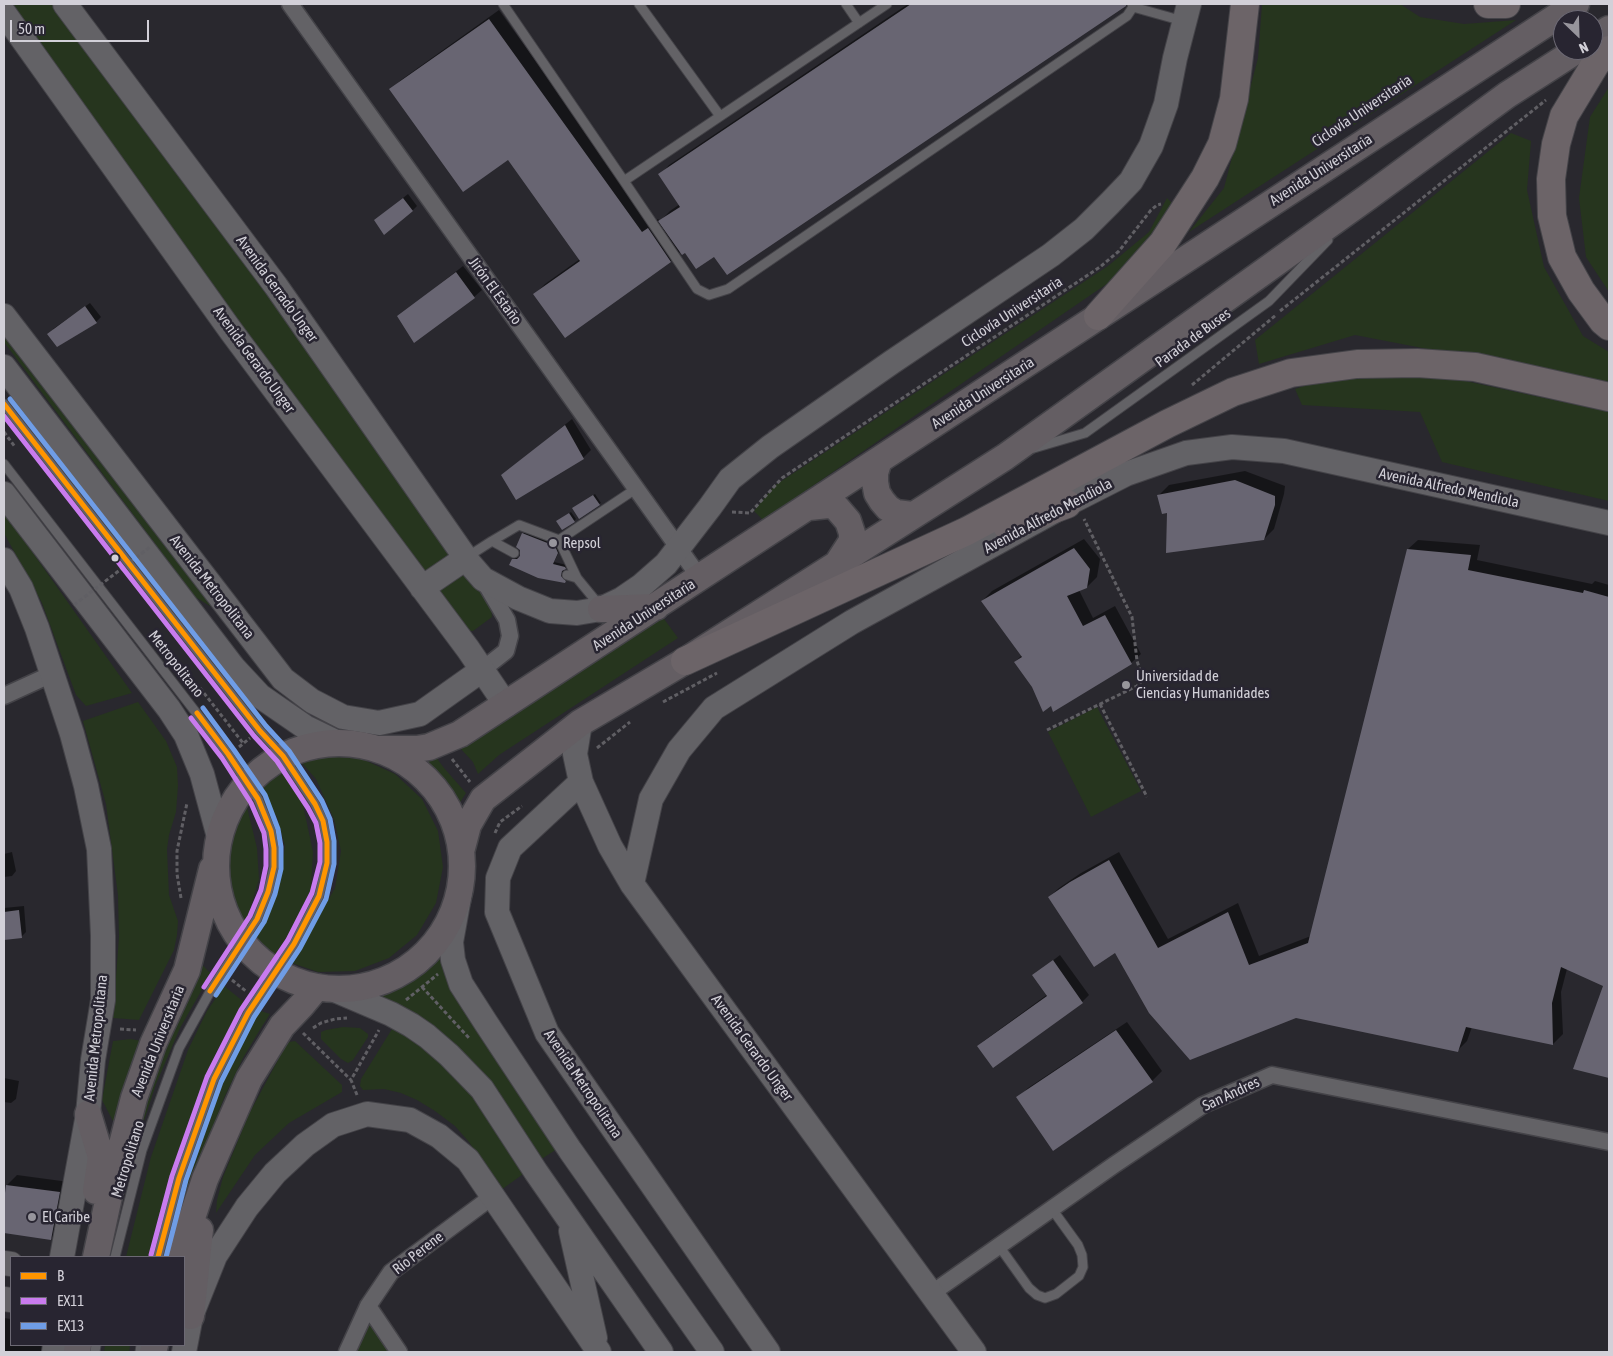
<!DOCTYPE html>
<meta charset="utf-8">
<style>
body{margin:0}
#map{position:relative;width:1613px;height:1356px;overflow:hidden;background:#29282e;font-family:"Asap Condensed",sans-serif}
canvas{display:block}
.frame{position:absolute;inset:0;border:5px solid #d2d0d8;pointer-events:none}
.legend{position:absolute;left:10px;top:1256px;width:175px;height:90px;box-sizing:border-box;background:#282531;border:1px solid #6c6974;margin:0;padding:6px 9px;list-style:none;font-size:15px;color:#d2d0d8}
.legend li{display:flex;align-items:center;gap:10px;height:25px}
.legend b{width:25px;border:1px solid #6c6974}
.north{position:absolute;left:1553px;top:10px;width:50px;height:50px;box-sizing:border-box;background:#282531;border:1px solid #6c6974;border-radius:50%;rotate:156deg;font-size:14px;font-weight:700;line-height:20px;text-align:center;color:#d2d0d8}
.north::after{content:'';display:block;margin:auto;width:18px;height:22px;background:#97959c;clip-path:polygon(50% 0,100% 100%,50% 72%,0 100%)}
.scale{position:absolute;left:10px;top:20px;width:139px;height:22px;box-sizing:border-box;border:2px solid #d2d0d8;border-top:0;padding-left:6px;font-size:15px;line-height:18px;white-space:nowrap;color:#d2d0d8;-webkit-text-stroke:4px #282531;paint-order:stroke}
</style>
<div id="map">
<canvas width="1613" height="1356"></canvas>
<div class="frame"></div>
<ul class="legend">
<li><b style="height:6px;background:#ff9500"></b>B</li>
<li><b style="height:6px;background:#c97bee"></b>EX11</li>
<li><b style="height:6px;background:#6f9de6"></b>EX13</li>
</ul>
<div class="north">N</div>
<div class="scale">50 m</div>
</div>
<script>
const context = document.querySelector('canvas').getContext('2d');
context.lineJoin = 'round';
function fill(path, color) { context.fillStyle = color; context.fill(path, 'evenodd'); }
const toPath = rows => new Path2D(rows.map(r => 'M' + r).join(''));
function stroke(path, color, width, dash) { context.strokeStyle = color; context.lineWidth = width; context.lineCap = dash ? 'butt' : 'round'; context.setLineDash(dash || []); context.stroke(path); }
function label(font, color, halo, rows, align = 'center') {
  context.font = font + ' "Asap Condensed",sans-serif'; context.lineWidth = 5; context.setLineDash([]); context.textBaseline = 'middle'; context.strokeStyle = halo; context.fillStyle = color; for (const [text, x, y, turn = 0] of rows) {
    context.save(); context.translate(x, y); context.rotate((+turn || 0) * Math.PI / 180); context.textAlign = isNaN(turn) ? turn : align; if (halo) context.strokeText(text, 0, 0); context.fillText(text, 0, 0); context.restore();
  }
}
const green = toPath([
 [8,4,58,4,471,577,490,595,492,617,473,631,461,631],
 [1262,4,1400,4,1420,17,1464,24,1516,20,1189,232,1224,188,1258,58],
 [1609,87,1609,292,1586,257,1579,198,1590,117],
 [1511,133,1531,141,1527,190,1544,267,1583,336,1609,352,1609,384,1355,335,1259,364,1255,340],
 [1167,198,1175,206,1153,239,1111,281,763,520,754,511,774,486,1108,266,1149,232],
 [4,327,215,609,195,597,4,342],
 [1377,376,1456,379,1609,412,1609,501,1442,462,1420,412,1302,405,1295,389,1328,378],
 [4,512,132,693,86,706,76,695,42,603,4,533],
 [659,612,678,638,499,755,478,774,473,762,460,748],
 [138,702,166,741,177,767,178,786,176,812,169,835,167,849,169,895,178,921,177,935,174,950,139,1020,113,1018,119,937,118,895,106,804,83,721],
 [1097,707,1141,791,1091,817,1048,732],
 [433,753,444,768,466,793,459,804,452,791,444,780,433,769,421,761],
 [325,756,362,759,395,774,422,799,438,831,443,867,436,903,417,935,389,958,355,971,318,972,292,963,335,888,341,851,334,819,316,779,301,762],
 [284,769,303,805,313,852,311,889,293,927,275,955,264,948,254,937,280,884,285,846,277,817,259,786,270,777],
 [246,803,257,848,259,879,245,926,230,898,225,861,233,824],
 [442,950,454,992,465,1013,560,1147,540,1160,498,1098,370,998,404,982,418,973],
 [197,959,211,974,180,1028,156,1084,138,1139,114,1229,133,1136],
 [224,986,244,1002,215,1055,195,1105,149,1257,126,1257,151,1157,188,1050,207,1011],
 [258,1010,270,1014,261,1028,243,1058,224,1098,185,1198,182,1196,206,1118,217,1089,229,1063],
 [343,1027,360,1028,368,1034,368,1037,353,1060,348,1063,341,1059,321,1039,321,1032,326,1030],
 [392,1029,412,1037,470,1088,526,1172,501,1190,469,1142,455,1126,435,1111,417,1100,401,1093,384,1089,363,1090,360,1086,361,1079],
 [131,1039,142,1041,114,1123,102,1100,113,1041],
 [295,1041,342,1085,342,1092,289,1123,255,1155,216,1213,217,1200,223,1177,249,1114,286,1045,289,1042],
 [370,1320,391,1352,353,1352],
 [105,1345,130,1345,129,1352,104,1352]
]);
const shadow = toPath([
 [908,4,1125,4,714,255,681,251,671,261,565,336,535,294,545,284,580,259,508,159,391,90,401,80,499,10,652,223,658,219,660,221,670,211,680,204,660,175,669,165],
 [408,194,417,206,412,211,380,216],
 [463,266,482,290,474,297,415,341,399,316],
 [90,303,101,317,96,322,58,346,53,329],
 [572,419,591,450,583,458,517,498,503,475],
 [1245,471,1285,486,1284,494,1274,529,1264,539,1168,512,1159,495,1169,485],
 [595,494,601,503,599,504,576,507],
 [571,512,576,519,574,521,560,519],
 [525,532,556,544,560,550,554,562,567,565,562,574,567,579,565,582,513,559,515,557,520,557,523,534],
 [1084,539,1100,559,1097,577,1087,587,1079,590,1093,618,1115,606,1141,654,1131,663,1051,705,1033,687,1015,662,1022,655,982,601,992,591],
 [1418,540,1480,545,1477,560,1592,584,1595,581,1609,585,1609,1076,1575,1068,1604,985,1567,969,1561,992,1563,1034,1553,1044,1472,1027,1467,1041,1457,1051,1115,951,1049,897,1059,888,1081,873,1119,852,1168,939,1238,903,1259,956,1311,936,1408,549],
 [12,852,16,871,12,876,4,877,4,854],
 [24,906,26,932,21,937,4,939,4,908],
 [1060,955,1089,995,1082,1002,993,1067,978,1046,985,1040,1048,994,1034,975],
 [1127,1022,1162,1071,1152,1081,1018,1098,1028,1088],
 [4,1078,19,1081,16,1099,11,1103,4,1102],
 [17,1175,69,1182,61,1229,51,1238,4,1232,4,1211,7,1185],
 [4,1318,11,1319,11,1345,45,1345,44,1352,4,1352]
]);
const building = toPath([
 [911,4,1126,4,1126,6,727,275,714,257,696,269,685,253,682,255,658,221,680,207,658,174],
 [489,19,642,232,648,228,671,262,565,338,533,294,580,261,508,160,463,192,389,89],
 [403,198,413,211,384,235,374,220],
 [456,272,475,298,414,343,397,316],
 [85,306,97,323,57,347,47,334],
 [565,425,584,459,516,500,501,475],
 [1235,480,1275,496,1275,505,1264,540,1166,553,1167,513,1162,514,1157,495],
 [593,495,600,505,579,519,572,508],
 [569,513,575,522,562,530,556,521],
 [522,533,555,546,558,553,553,564,565,567,566,569,562,571,561,576,566,581,565,583,538,578,509,565,512,559,517,559,520,556,520,550,516,547],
 [1074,548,1090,569,1087,588,1067,596,1083,626,1105,615,1132,664,1053,712,1051,706,1043,712,1032,687,1014,662,1022,657,981,601],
 [1407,549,1471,555,1468,570,1583,593,1584,590,1609,597,1609,1078,1573,1069,1603,986,1561,967,1552,1003,1553,1045,1466,1027,1458,1052,1296,1018,1190,1060,1149,1013,1115,953,1094,967,1048,897,1070,882,1109,860,1158,948,1228,912,1249,965,1308,943],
 [19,910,22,938,4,940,4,912],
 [1053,960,1083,1003,993,1068,977,1046,1047,996,1032,975],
 [1116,1030,1153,1082,1053,1151,1016,1097],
 [6,1185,60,1192,51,1240,4,1233,4,1201]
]);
const path = toPath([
 [1280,311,1546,100],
 [1192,385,1276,315],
 [4,432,15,447],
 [732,512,750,513,782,478,1100,267,1119,251,1151,210,1157,205,1161,204],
 [200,688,243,743],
 [663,702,717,673],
 [1100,704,1147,797],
 [1047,730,1137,686,1142,681,1142,676,1137,661,1132,617,1084,519],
 [239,747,250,738],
 [597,748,630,722],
 [452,759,470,782],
 [495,833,500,822,522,806],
 [181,898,177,874,177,851,187,803],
 [232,980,247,992],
 [422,987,469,1038],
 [406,1000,438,974],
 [313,1028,321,1023,335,1019,347,1018],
 [120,1029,136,1030],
 [303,1033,351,1080],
 [357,1095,351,1080,379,1030]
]);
const lane = toPath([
 [503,4,624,181],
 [639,4,720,116],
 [846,4,859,23],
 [887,4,624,181,697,289,709,295,728,289,1127,16,1133,7,1132,4],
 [1133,7,1183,21],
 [4,404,260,731,283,756,315,804,323,821,327,842,327,863,319,896,294,944,248,1013,214,1079,179,1178,158,1257],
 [1034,448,1085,433,1269,301,1328,240],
 [4,464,228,754,258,799,271,831,274,848,274,867,268,892,257,919,211,990,179,1048,142,1150,115,1257],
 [559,540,637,488],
 [492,541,519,525,559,540,577,578],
 [467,557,492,541,514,553],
 [567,575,577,578,600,606],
 [999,1246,1029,1288,1037,1295,1045,1298,1056,1294,1079,1276,1083,1267,1082,1255,1078,1245,1052,1209],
 [95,1352,96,1345],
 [140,1352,141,1345]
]);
const street = toPath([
 [290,4,700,578],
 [482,670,506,651,510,636,507,620,484,581],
 [4,696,52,674],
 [932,1293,1114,1165,1203,1105,1272,1075,1609,1142],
 [368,1306,399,1352],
 [347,1352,368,1306,391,1272,493,1196]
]);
const secondary = toPath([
 [65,4,276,286,470,564,483,579,518,598,550,611,577,613,601,609,622,599,641,586,666,564,710,507,730,479,770,447,892,362,1051,255,1084,229,1110,203,1131,181,1151,146,1166,104,1175,58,1189,4],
 [4,13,231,331,468,649,506,705],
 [4,316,283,679,312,701,343,717,379,723,420,714,482,670],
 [4,367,233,667,260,696,305,727,338,743],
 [4,494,169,709,186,735,202,774,219,837],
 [4,560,21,588,37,628,72,734,86,786,99,849,103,936,103,1000,93,1060,88,1114,62,1257],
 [422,588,466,558],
 [580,723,575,754,581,782,610,846,632,884,974,1352],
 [581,782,510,848,498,878,497,912,547,1033,768,1352],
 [632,884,651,799,679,750,714,708,852,622,1067,504,1126,474,1186,453,1232,447,1284,451,1609,523],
 [460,892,451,942,453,960,461,984,486,1023,570,1150,712,1352],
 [330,988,391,1014,411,1025,427,1036,449,1055,482,1089,536,1172,661,1352],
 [571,1231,595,1338],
 [4,1263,11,1264],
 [4,1299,11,1300],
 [54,1352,55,1345],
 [184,1352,191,1316,215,1256,247,1207,275,1173,305,1145,333,1125,367,1114,410,1120,439,1136,468,1160,599,1352]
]);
const primary = toPath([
 [1593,40,1609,29],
 [879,460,875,473,875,482,877,493,882,501,888,508,896,513,912,515],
 [809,507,828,505,836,507,848,521,852,533,852,541,839,561],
 [601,609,656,607],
 '216 866a123 123 0 1 1 246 0a123 123 0 1 1-246 0Z',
 [378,749,417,749,429,747,460,734,1576,4],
 [462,848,468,825,483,799,580,723,685,661,1005,457,1368,197,1507,95,1577,50],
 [88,1114,101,1157,96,1191],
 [96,1257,111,1187,134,1098,153,1044,187,970,212,869],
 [179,1257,205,1179,249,1079,282,1026,302,1005,317,987],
 [191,1316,200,1230],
 [77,1352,78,1345],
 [153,1352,155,1345]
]);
const highway = toPath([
 [1488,4,1506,4],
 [1609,50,1596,63,1564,116,1556,144,1551,179,1552,216,1562,257,1581,291,1603,321,1609,326],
 [1098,316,1163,243,1205,178,1222,144,1234,99,1245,4],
 [1007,526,1067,504],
 [685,661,967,531,1167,424,1233,392,1291,373,1357,364,1417,363,1475,367,1609,397]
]);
const pathBridge = toPath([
 [74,605,150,547]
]);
const bus1 = toPath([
 [4,404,260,731,283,756,315,804,323,821,327,842,327,863,319,896,294,944,248,1013,214,1079,179,1178,158,1257],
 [197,713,228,754,258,799,271,831,274,848,274,867,268,892,257,919,210,991]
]);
const bus2 = toPath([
 [4,416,254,736,277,761,308,808,316,823,320,843,320,862,312,893,288,940,241,1010,207,1077,172,1176,151,1255],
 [191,718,222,758,251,803,264,833,266,849,266,866,261,890,250,916,204,987]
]);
const bus3 = toPath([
 [10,399,266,726,289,751,322,801,330,819,334,841,334,864,326,899,300,948,254,1017,221,1082,186,1180,166,1257],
 [203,708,234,750,265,795,278,829,281,847,281,869,275,894,264,922,216,995]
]);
const markers = [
 [553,543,5,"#97959c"],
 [115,558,4.5,"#d2d0d8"],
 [1126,685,5,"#97959c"],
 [32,1217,5,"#97959c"]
];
const streetNames = [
 ["Ciclovía Universitaria",1362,111,-34],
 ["Avenida Universitaria",1321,170,-33],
 ["Avenida Gerrado Unger",277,289,54],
 ["Jirón El Estaño",495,291,54],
 ["Ciclovía Universitaria",1012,312,-33],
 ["Parada de Buses",1193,338,-36],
 ["Avenida Gerardo Unger",254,360,54],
 ["Avenida Universitaria",983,393,-33],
 ["Avenida Alfredo Mendiola",1449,488,12],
 ["Avenida Alfredo Mendiola",1048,516,-28],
 ["Avenida Metropolitana",212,587,52],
 ["Avenida Universitaria",644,615,-33],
 ["Metropolitano",176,664,52],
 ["Avenida Metropolitana",96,1038,-84],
 ["Avenida Universitaria",158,1041,-68],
 ["Avenida Gerardo Unger",752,1048,54],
 ["Avenida Metropolitana",583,1084,56],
 ["San Andres",1231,1094,-25],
 ["Metropolitano",128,1159,-73],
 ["Río Perene",418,1253,-38]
];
const poiNames = [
 ["Repsol",563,543],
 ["Universidad de",1136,676],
 ["Ciencias y Humanidades",1136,693],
 ["El Caribe",42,1217]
];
fill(green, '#26351e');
fill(shadow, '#0007');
fill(building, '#686572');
stroke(lane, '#444348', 11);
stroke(street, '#444348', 19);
stroke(secondary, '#444348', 26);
stroke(primary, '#444348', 29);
stroke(highway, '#444348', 30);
stroke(path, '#605f64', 3, [4, 2.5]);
stroke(lane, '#636266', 9);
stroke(street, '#636266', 16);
stroke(secondary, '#636266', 24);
stroke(primary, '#645e63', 26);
stroke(highway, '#6c6468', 28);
stroke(pathBridge, '#605f64', 3, [4, 2.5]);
stroke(bus1, '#ff9500', 5);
stroke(bus2, '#c97bee', 5);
stroke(bus3, '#6f9de6', 5);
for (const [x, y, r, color] of markers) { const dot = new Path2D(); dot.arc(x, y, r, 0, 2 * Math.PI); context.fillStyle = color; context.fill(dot); stroke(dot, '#282531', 2); }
label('15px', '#d2d0d8', '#282531', streetNames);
label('15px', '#d2d0d8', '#282531', poiNames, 'left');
</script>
